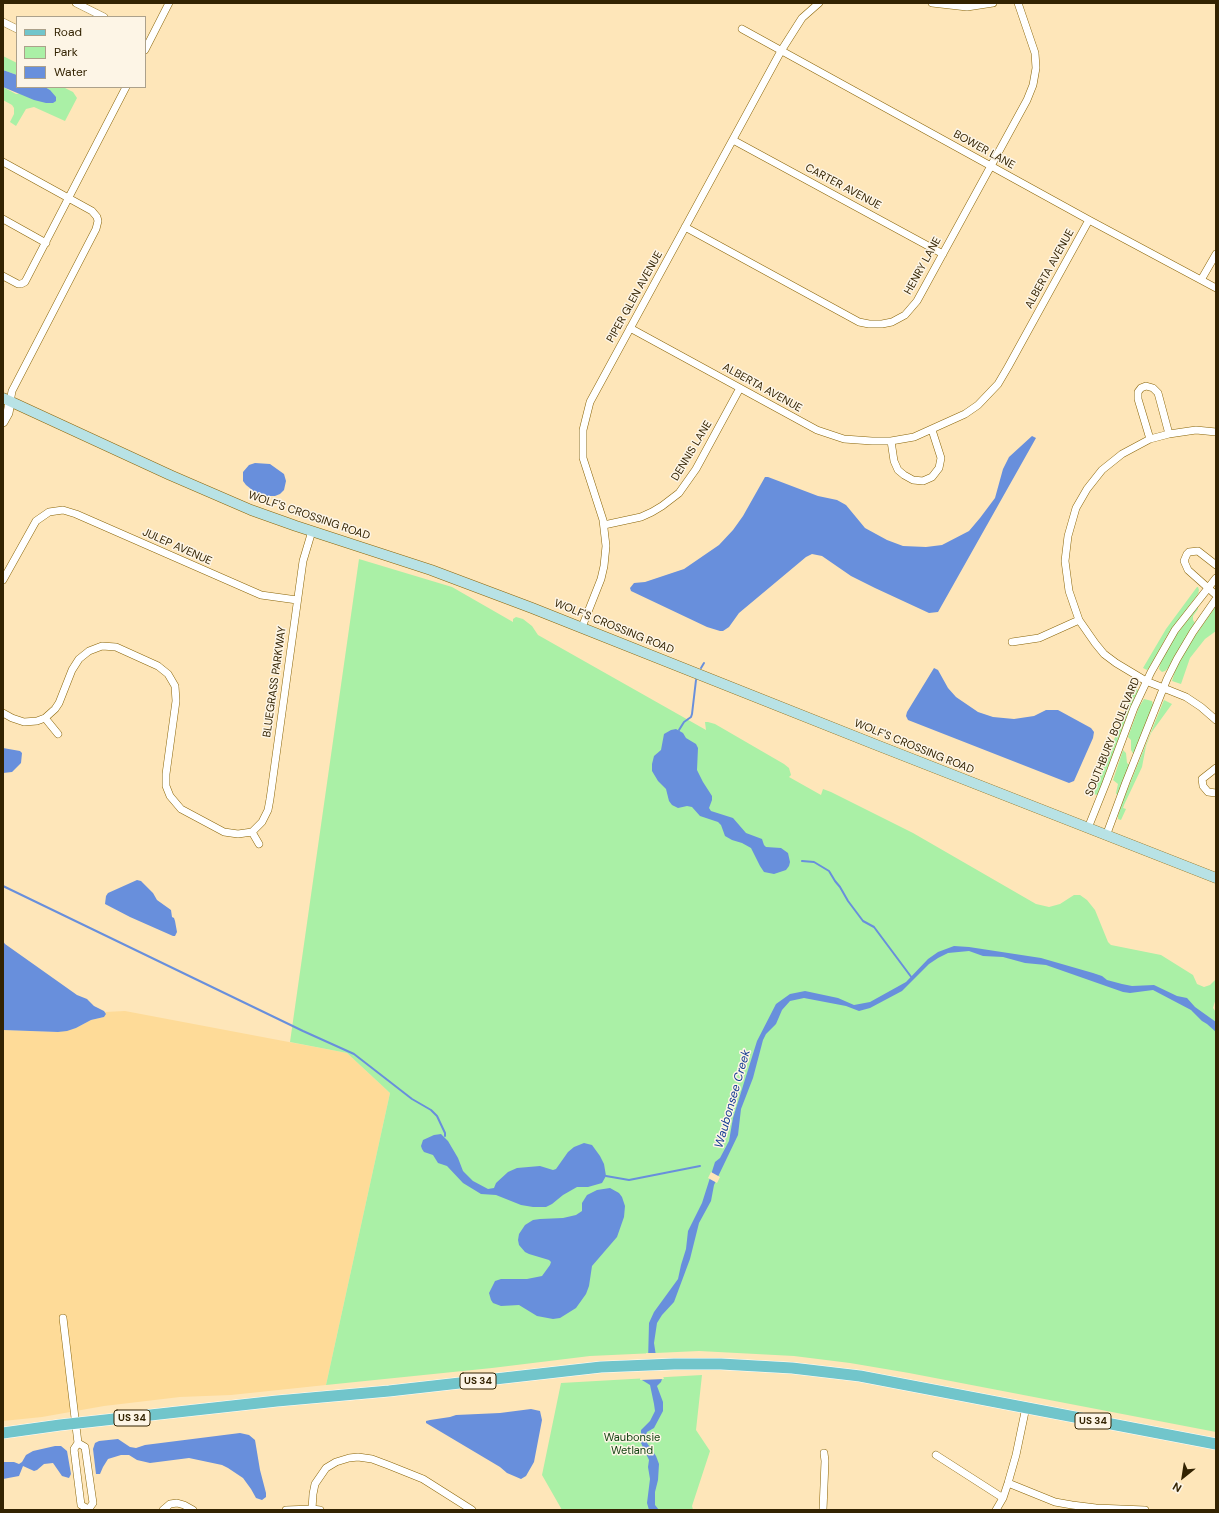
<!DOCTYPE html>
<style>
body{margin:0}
#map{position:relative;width:1219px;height:1513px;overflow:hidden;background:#fee6b9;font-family:"DM Sans",sans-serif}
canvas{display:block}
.frame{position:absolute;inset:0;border:4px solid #332302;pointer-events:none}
.legend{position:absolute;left:16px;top:16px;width:130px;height:72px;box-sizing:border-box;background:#fdf5e6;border:1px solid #aca18b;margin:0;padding:5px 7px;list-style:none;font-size:12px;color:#332302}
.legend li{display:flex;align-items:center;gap:8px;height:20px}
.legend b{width:20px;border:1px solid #aca18b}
.north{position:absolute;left:1163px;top:1457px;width:40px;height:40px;-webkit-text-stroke:3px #fdf5e6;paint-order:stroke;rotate:210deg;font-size:11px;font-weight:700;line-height:16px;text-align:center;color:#332302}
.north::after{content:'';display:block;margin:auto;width:14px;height:18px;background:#332302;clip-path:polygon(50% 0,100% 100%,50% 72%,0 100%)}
</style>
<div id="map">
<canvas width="1219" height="1513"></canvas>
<div class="frame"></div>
<ul class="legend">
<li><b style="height:5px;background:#71c5cb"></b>Road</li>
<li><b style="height:11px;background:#aaf0a6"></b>Park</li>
<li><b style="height:11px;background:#688fdc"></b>Water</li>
</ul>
<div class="north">N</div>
</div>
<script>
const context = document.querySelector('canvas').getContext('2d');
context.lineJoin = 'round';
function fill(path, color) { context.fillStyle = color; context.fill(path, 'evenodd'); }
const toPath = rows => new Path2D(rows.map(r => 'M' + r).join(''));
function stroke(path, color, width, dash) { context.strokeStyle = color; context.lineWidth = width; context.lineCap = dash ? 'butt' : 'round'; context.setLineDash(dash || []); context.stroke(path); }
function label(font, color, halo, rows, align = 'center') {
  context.font = font + ' "DM Sans",sans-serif'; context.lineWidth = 3; context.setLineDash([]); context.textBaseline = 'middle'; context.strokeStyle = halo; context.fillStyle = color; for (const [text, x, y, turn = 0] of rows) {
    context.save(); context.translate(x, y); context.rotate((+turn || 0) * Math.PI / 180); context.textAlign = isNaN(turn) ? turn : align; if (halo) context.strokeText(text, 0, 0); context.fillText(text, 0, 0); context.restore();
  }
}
const built = toPath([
 [125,1011,347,1053,390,1093,326,1385,231,1395,180,1397,104,1406,42,1417,3,1421,3,1030,58,1032,76,1028,91,1020,104,1017,106,1014,105,1012]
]);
const green = toPath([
 [3,56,17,63,17,75,3,70],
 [3,87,16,94,50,90,45,87,63,87,73,92,77,98,65,121,34,107,26,109,16,126,10,122,14,114,14,108,12,105,3,100],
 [359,559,452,587,513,622,513,619,516,617,523,619,532,626,538,635,706,730,705,722,708,722,715,724,784,764,789,768,791,775,789,777,821,795,823,789,831,792,913,833,1036,904,1049,907,1060,904,1074,895,1080,895,1087,900,1095,910,1108,942,1111,945,1161,955,1193,975,1197,984,1204,987,1210,985,1216,979,1216,998,1213,1008,1216,1012,1216,1432,909,1373,850,1363,794,1356,699,1351,590,1356,492,1368,326,1385,390,1093,347,1053,290,1042],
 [1197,587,1198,587,1199,590,1198,594,1168,634,1149,668,1147,670,1143,668,1166,629],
 [1198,606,1198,609,1193,616,1193,620,1195,623,1170,666,1165,671,1162,672,1159,669,1161,661,1176,635],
 [1216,606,1216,631,1205,639,1190,658,1181,684,1172,681,1175,671,1188,646],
 [1134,688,1138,690,1138,692,1098,795,1093,794],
 [1144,699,1152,701,1153,705,1134,755,1131,750,1131,740,1128,737,1139,707],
 [1164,700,1172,704,1151,733,1146,746,1142,767,1124,805,1123,808,1126,809,1121,820,1118,819,1118,816,1122,803],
 [1123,750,1126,753,1127,763,1130,765,1118,797,1116,793,1118,784,1113,780],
 [702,1375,696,1430,710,1451,692,1506,693,1510,562,1510,542,1475,561,1383]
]);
const water = toPath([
 [3,70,17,75,17,87,45,87,50,90,56,97,56,101,53,103,46,103,34,100,3,87],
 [1032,436,1036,438,938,612,929,613,875,588,851,576,822,556,812,554,806,557,739,613,729,627,723,631,720,631,707,627,631,591,630,588,634,583,645,582,684,569,719,545,733,530,743,516,765,477,768,477,818,496,837,500,846,505,865,528,887,540,903,546,926,547,942,545,969,531,980,518,995,498,1003,469,1009,457],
 [255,463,270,464,284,474,286,481,284,490,280,494,275,496,266,496,256,493,246,485,243,481,243,472,249,465],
 [934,668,938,670,948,688,956,697,978,712,993,717,1014,719,1034,716,1046,710,1058,710,1091,728,1094,732,1093,738,1074,781,1069,783,908,720,906,716,907,712],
 [676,729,683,733,686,738,696,744,698,748,697,770,703,782,712,796,712,800,709,808,711,811,733,818,746,833,762,839,764,845,766,847,781,848,788,853,790,862,789,866,786,870,774,874,764,872,760,866,751,848,742,843,732,840,725,836,721,825,718,822,700,816,692,807,687,806,678,808,672,805,669,801,666,789,658,781,652,771,652,764,654,756,661,750,664,734,671,730],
 [3,748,20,751,22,753,21,763,12,772,3,773],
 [137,880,141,881,153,893,157,900,171,910,172,917,174,918,175,921,177,932,175,936,173,936,130,917,105,904,106,896,108,893],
 [3,941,5,944,77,995,87,999,94,1006,104,1011,106,1014,104,1017,91,1020,76,1028,67,1031,58,1032,3,1030],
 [954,946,969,947,1041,958,1093,973,1102,976,1107,980,1122,984,1132,986,1154,985,1177,996,1187,998,1195,1007,1216,1022,1216,1032,1207,1024,1202,1021,1191,1010,1153,990,1130,993,1123,992,1046,965,1025,963,1003,957,983,956,969,951,948,953,938,958,929,964,902,991,870,1008,859,1011,846,1006,804,998,790,1001,782,1010,776,1024,766,1034,763,1040,753,1078,741,1109,738,1135,714,1185,711,1201,699,1223,690,1259,674,1302,662,1315,657,1323,654,1343,658,1369,662,1379,661,1382,657,1386,663,1402,663,1411,654,1428,647,1432,646,1435,645,1440,656,1456,659,1464,658,1480,655,1492,655,1505,659,1510,649,1510,647,1503,650,1479,648,1467,649,1460,641,1443,641,1430,650,1421,655,1411,654,1404,650,1385,642,1380,643,1373,648,1362,649,1323,654,1312,678,1279,681,1265,686,1249,688,1231,702,1203,715,1162,720,1158,729,1141,733,1118,757,1041,776,1004,790,994,805,991,838,998,854,1005,870,1002,906,982,928,959,938,952],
 [441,1134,448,1141,458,1158,463,1171,473,1181,488,1189,494,1188,496,1183,508,1172,517,1168,540,1166,553,1170,556,1169,568,1152,574,1147,584,1143,592,1145,600,1156,604,1164,606,1176,602,1183,588,1187,577,1187,563,1195,552,1204,546,1207,533,1207,521,1205,496,1195,481,1194,463,1183,447,1166,438,1163,433,1155,424,1152,422,1149,421,1146,423,1140,434,1135],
 [610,1188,619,1193,622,1197,625,1206,624,1217,617,1237,592,1266,589,1286,586,1294,576,1308,560,1318,553,1319,537,1316,519,1305,501,1306,493,1303,491,1300,489,1293,495,1281,501,1279,527,1279,542,1276,550,1265,551,1262,549,1260,529,1254,525,1252,519,1245,518,1240,519,1234,525,1225,533,1220,540,1219,563,1218,576,1215,582,1211,582,1203,587,1195,597,1190],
 [531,1409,540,1411,542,1420,534,1462,526,1476,521,1479,507,1473,500,1467,426,1423,426,1421,430,1420,450,1417,456,1415,500,1413],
 [240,1433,249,1435,255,1440,260,1470,266,1493,266,1497,262,1500,256,1498,251,1489,243,1478,228,1468,222,1465,189,1458,150,1463,137,1460,129,1455,121,1455,108,1459,103,1467,100,1474,96,1474,93,1449,95,1443,99,1441,118,1439,130,1447,136,1448,145,1445],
 [55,1446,61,1446,67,1451,71,1474,69,1478,62,1476,53,1463,44,1464,37,1470,34,1471,23,1466,19,1476,3,1479,3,1462,14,1462,19,1464,22,1462,26,1455,33,1451]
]);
const pier = toPath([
 [711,1172,720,1177,717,1183,708,1178],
 [646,1353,657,1353,660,1369,664,1379,640,1380,641,1373,646,1362]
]);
const stream = toPath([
 [701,668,704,663],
 [679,730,684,722,691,717,692,714,696,680],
 [802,861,814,862,829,871,835,881,840,887,848,901,863,921,874,927,912,978],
 [3,886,303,1031,354,1054,412,1099,431,1110,437,1116,445,1133,445,1136],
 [606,1176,629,1180,700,1166]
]);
const minor = toPath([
 [76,3,104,17],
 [932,3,967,7,993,3],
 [3,22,17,29],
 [742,29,1089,220,1216,288],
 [145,50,169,3],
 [733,140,943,254],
 [3,162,92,211,97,217,98,221,96,229,12,391,10,402],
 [3,219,46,243],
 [685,227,859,322,869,324,882,324,892,322,905,315,917,301,1027,100,1033,85,1036,68,1035,53,1018,3],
 [3,276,18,284,21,284,25,282,126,87],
 [1201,280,1216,254],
 [630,328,817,430,844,439,872,441,891,441,914,437,965,414,978,405,998,384,1008,367,1089,220],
 [1216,432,1196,430,1169,434,1150,439,1122,454,1102,470,1087,489,1076,508,1068,536,1065,561,1069,591,1079,620,1095,643,1104,654,1116,663,1146,681,1186,697,1201,707,1216,720],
 [1150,439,1138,399,1138,392,1141,388,1146,386,1153,388,1158,393,1169,434],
 [891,441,894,461,898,470,904,475,913,480,923,481,932,477,939,468,941,458,932,430],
 [604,525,641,517,652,512,662,506,679,493,696,469,740,388],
 [1216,565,1198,551,1189,552,1187,554,1184,561,1188,570,1216,595],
 [3,580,36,521,49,512,63,510,76,514,261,595,297,600],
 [582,627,601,579,604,566,606,546,603,520,583,458,583,430,590,402,781,51,802,18,819,3],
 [1012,642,1039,638,1079,620],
 [3,713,12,718,24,722,37,721,45,718,55,709,59,703,72,670,79,659,89,651,102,646,116,647,158,666,168,674,175,686,176,701,166,774,166,786,170,796,181,809,224,832,238,834,252,832,262,822,268,810,270,799,303,561,312,531],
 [45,718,58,734],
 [1216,768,1202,779,1203,786,1208,792,1216,793],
 [1088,828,1106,783,1134,708,1151,672,1175,630,1216,578],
 [252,832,259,844],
 [1106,836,1126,782,1167,679,1177,659,1193,632,1216,599],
 [63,1318,78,1443,74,1449,81,1505,88,1509],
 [78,1443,85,1447,93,1503,88,1510],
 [936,1455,1003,1498],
 [1008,1483,1055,1502,1072,1505,1096,1508,1145,1510],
 [312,1509,313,1494,315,1484,326,1468,336,1462,349,1458,358,1457,372,1459,388,1465,423,1479,472,1510],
 [163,1510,170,1504,177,1503,184,1505,193,1510],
 [286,1510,312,1509,320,1510],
 [823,1510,825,1461,824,1453],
 [996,1510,1003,1498,1008,1483,1016,1455,1026,1407]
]);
const tertiary = toPath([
 [3,422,8,413,10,402]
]);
const secondary = toPath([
 [3,398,170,475,251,510,296,526,431,570,532,608,874,744,1216,878]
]);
const primary = toPath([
 [3,1433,60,1425,277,1401,389,1391,601,1367,674,1364,721,1364,792,1368,860,1376,1216,1444]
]);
const shields = [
 [478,1381,36],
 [132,1418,36],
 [1093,1421,36]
];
const shieldNames = [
 ["US 34",478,1381],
 ["US 34",132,1418],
 ["US 34",1093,1421]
];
const streetNames = [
 ["BOWER LANE",984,150,29],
 ["CARTER AVENUE",843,187,28],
 ["HENRY LANE",923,266,-61],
 ["ALBERTA AVENUE",1050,269,-61],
 ["PIPER GLEN AVENUE",635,297,-61],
 ["ALBERTA AVENUE",762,388,29],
 ["DENNIS LANE",692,451,-59],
 ["WOLF'S CROSSING ROAD",309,516,19],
 ["JULEP AVENUE",177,547,24],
 ["WOLF'S CROSSING ROAD",614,627,22],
 ["BLUEGRASS PARKWAY",275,682,-82],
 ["SOUTHBURY BOULEVARD",1113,737,-68],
 ["WOLF'S CROSSING ROAD",914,747,22]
];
const parkNames = [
 ["Waubonsie",632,1438],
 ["Wetland",632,1451]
];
const waterNames = [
 ["Waubonsee Creek",733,1099,-74]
];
fill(built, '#fedb98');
fill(green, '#aaf0a6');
fill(water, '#688fdc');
fill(pier, '#fee6b9');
stroke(stream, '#688fdc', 2);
stroke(minor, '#896407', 8);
stroke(tertiary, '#896407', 10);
stroke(secondary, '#896407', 11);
stroke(primary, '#fff', 12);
stroke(minor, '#fff', 7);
stroke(tertiary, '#fff', 9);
stroke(secondary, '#b8e2e5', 10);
stroke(primary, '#71c5cb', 11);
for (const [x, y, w] of shields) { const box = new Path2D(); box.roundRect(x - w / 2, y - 8, w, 16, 3); context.fillStyle = '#fdf5e6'; context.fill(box); stroke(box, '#332302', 1); }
label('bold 10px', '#332302', null, shieldNames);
label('11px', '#332302', '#fdf5e6', streetNames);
label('11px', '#0f3f0f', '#fdf5e6', parkNames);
label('italic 12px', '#123a93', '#fdf5e6', waterNames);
</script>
